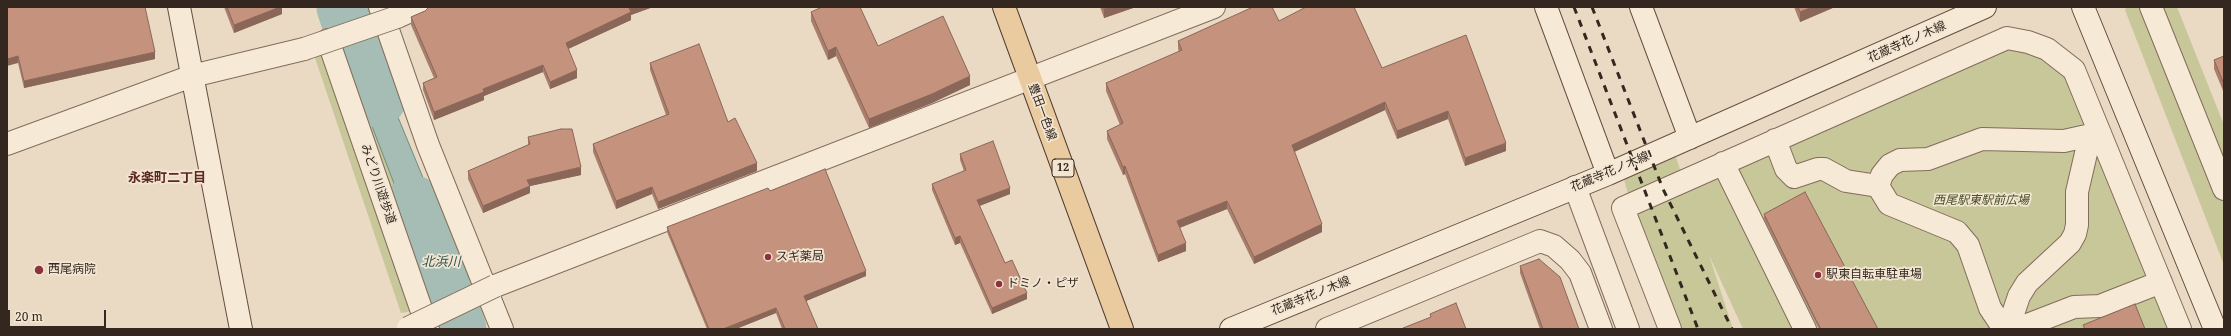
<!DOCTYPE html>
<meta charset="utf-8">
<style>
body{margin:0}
#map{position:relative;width:2231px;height:336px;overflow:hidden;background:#eadac4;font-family:"Noto Serif",serif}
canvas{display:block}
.frame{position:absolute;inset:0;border:8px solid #34271f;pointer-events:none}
.scale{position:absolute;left:8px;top:310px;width:98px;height:18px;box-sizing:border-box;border:2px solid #34271f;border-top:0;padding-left:5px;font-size:12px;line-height:14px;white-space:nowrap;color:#34271f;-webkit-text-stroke:3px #f2e6d3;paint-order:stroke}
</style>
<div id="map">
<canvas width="2231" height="336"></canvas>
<div class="frame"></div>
<div class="scale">20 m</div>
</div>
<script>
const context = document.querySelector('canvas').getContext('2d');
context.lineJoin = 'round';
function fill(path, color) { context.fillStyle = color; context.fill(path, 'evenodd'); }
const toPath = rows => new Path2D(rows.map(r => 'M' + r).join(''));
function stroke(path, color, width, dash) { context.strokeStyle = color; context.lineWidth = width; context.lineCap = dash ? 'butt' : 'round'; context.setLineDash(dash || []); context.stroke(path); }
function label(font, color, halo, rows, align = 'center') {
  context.font = font + ' "Noto Serif","Noto Sans JP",serif'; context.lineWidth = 3.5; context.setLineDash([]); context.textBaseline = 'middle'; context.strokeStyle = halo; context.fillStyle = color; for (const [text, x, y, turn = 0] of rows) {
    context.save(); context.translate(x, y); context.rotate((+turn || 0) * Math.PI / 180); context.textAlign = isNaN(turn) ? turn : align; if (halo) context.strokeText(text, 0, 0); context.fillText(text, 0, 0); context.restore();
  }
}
const green = toPath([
 [2127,7,2177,7,2224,125,2224,265,2125,10],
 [340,43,410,225,445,305,401,313,313,52],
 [2011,48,2065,68,2171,329,1743,329,1709,255,1733,329,1663,329,1624,179,1676,157,1687,191]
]);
const water = toPath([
 [364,35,462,272,433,285,340,43,364,35],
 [473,310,480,329,446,329,445,323,473,310]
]);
const river = toPath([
 [346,7,377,98],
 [414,205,457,329]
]);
const street = toPath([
 [380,7,428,145,502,329],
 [2151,7,2224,189],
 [397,17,420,7],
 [328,40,428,329],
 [1775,140,1786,169,1794,177,1818,169,1824,169,1846,181,1878,186,1889,204,1957,232,1968,245,1990,308,2004,329],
 [7,144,192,76,304,49],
 [1723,163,1805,329],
 [1878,186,1882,175,1890,165,1900,160,1928,159,1982,139,2064,141,2100,133],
 [1575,187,1628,329],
 [495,286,1214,7],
 [1327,329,1540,241,1554,246,1570,260,1580,273,1601,329],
 [1670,329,1623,208,2007,38,2028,42,2047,49,2074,70,2180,329],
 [2008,329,2019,296,2027,283,2070,243,2075,234,2077,225,2077,192,2090,136],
 [2017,329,2074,307,2100,306,2161,282]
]);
const secondary = toPath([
 [179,7,241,329],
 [1546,7,1608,174],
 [1641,7,1690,138],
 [2083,7,2215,329],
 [1231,329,1608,174,1985,7]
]);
const primary = toPath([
 [1004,7,1122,329]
]);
const rail = toPath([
 [1574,7,1698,329],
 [1592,7,1663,189,1732,329]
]);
const streetBridge = toPath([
 [304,49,397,17],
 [408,328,495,286]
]);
const wall = toPath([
 [7,7,155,59,24,88,18,63],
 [224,7,282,7,282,14,234,33],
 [429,7,653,7,631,15,631,20,568,49,577,78,550,89,543,72,484,96,484,100,434,120,423,90,423,83,434,78,411,25,411,17,425,11],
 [1100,7,1136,7,1104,18],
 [1794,7,1835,7,1800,22],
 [811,12,878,46,970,85,932,103,869,128,836,56,828,60,811,21],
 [1279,21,1382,68,1506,151,1465,166,1448,119,1397,139,1385,110,1294,152,1322,232,1254,264,1227,209,1179,228,1186,251,1158,262,1125,174,1123,175,1107,139,1107,131,1120,125,1106,91,1106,83,1179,52,1178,49,1178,41],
 [2224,56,2224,93,2214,69,2214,60],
 [650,63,728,122,757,171,658,209,652,194,616,209,593,152,593,144,666,115,650,70],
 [528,137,581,175,530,186,530,193,483,213,468,179,468,171,528,145],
 [960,154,1010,194,979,206,1005,263,1027,299,992,314,960,243,955,245,932,190,932,184,964,171,960,160],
 [770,191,866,276,806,301,818,329,782,329,776,313,736,329,707,329,667,232,667,227],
 [1764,214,1878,329,1819,329,1764,219],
 [1520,266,1579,329,1540,329,1520,273]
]);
const shadedWall = toPath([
 [280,7,282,7,282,14,234,33,234,25],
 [633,7,653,7,631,15,631,20,566,50,566,43],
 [1110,7,1136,7,1104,18,1104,9],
 [1812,7,1835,7,1800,22,1800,12],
 [836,47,836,56,828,60,828,51],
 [155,52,155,59,24,88,24,81],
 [18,56,18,63,7,66,7,59],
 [543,65,543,72,484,96,484,100,434,120,434,112,483,89],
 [577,70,577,78,550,89,550,82],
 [970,76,970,85,932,103,869,128,869,119],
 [1385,102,1385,110,1292,153,1292,145],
 [1448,111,1448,119,1397,139,1397,131],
 [1506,143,1506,151,1465,166,1465,158],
 [757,163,757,171,658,209,658,202],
 [1125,166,1125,174,1123,175,1123,167],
 [581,167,581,175,530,186,530,193,483,213,483,206,527,180],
 [652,187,652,194,616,209,616,201],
 [1010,188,1010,194,977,207,977,200],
 [1227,201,1227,209,1177,229,1177,221],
 [1322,224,1322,232,1254,264,1254,257],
 [960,236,960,243,955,245,955,238],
 [1186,243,1186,251,1158,262,1158,255],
 [866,271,866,276,804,302,804,296],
 [1027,293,1027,299,992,314,992,308],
 [776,308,776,313,736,329,723,329]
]);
const building = toPath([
 [7,7,145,7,155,52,24,81,18,56,7,59,7,7],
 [227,7,280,7,234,25,227,7],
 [429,7,633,7,629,8,631,12,566,43,577,70,550,82,543,65,483,89,484,92,434,112,423,83,437,77,411,17,425,11,429,7],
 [822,7,860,7,878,46,943,16,970,76,932,94,869,119,836,47,828,51,811,12,822,7],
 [1103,7,1110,7,1104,9,1103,7],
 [1253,7,1272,7,1279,21,1306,7,1354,7,1382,68,1466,35,1506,143,1465,158,1448,111,1397,131,1385,102,1292,145,1322,224,1254,257,1227,201,1177,221,1186,243,1158,255,1125,166,1123,167,1107,131,1123,123,1106,83,1182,50,1178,41,1253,7],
 [1798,7,1812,7,1800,12,1798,7],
 [699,44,728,122,735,118,757,163,658,202,652,187,616,201,593,144,669,114,650,63,699,44],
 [2224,56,2224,84,2214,60,2224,56],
 [561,129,572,129,581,167,527,180,530,186,483,206,468,171,530,144,528,137,561,129],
 [993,141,1010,188,977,200,1005,263,1012,260,1027,293,992,308,960,236,955,238,932,184,966,170,960,154,993,141],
 [825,169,866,271,804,296,818,329,785,329,776,308,723,329,709,329,667,227,768,188,770,191,825,169],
 [1805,192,1878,329,1821,329,1816,320,1764,214,1805,192],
 [1539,259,1560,277,1579,329,1543,329,1520,266,1539,259],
 [1456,303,1466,329,1404,329,1403,328,1431,317,1430,314,1456,303],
 [2135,304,2145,329,2085,329,2083,325,2135,304]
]);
const markers = [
 [768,257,4,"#8d313c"],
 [39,270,5,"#8d313c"],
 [1818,275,4,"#8d313c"],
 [999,284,4,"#8d313c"]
];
const shields = [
 [1063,168,22]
];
const shieldNames = [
 ["12",1063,168]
];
const streetNames = [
 ["花蔵寺花ノ木線",1907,42,-24],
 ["豊田一色線",1042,112,70],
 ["花蔵寺花ノ木線",1610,172,-23],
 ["みどり川遊歩道",378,184,71],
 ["花蔵寺花ノ木線",1311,296,-22]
];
const parkNames = [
 ["西尾駅東駅前広場",1981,201]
];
const poiNames = [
 ["スギ薬局",776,257],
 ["西尾病院",48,270],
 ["駅東自転車駐車場",1826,275],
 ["ドミノ・ピザ",1007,284]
];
const neighbourhoodNames = [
 ["永楽町二丁目",167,178]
];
const waterNames = [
 ["北浜川",441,262]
];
fill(green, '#c7c799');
fill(water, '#a5bdb4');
stroke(water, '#6d8b80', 1);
stroke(river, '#a5bdb4', 59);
stroke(street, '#836c5c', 24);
stroke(secondary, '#654e3f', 24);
stroke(primary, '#513c30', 24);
stroke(street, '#f6e9d6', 22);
stroke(secondary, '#f6e9d6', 22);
stroke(primary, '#eaca9f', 22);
stroke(rail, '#34271f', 3, [7, 7]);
stroke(streetBridge, '#836c5c', 24, []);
stroke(streetBridge, '#f6e9d6', 22);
fill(wall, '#a97e6c');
fill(shadedWall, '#8a6758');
fill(building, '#c5937d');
stroke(building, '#8a6758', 1);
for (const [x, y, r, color] of markers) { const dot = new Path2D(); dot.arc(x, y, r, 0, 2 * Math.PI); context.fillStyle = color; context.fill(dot); stroke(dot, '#f2e6d3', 1.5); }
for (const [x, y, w] of shields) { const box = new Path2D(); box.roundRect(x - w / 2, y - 9, w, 18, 3); context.fillStyle = '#f2e6d3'; context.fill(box); stroke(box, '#34271f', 1); }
label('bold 11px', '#34271f', null, shieldNames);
label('12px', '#34271f', '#f2e6d3', streetNames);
label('italic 12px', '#494f27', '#f2e6d3', parkNames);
label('12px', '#34271f', '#f2e6d3', poiNames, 'left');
label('bold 13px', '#5d2722', '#f2e6d3', neighbourhoodNames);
label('italic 13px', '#2f534c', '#f2e6d3', waterNames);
</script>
